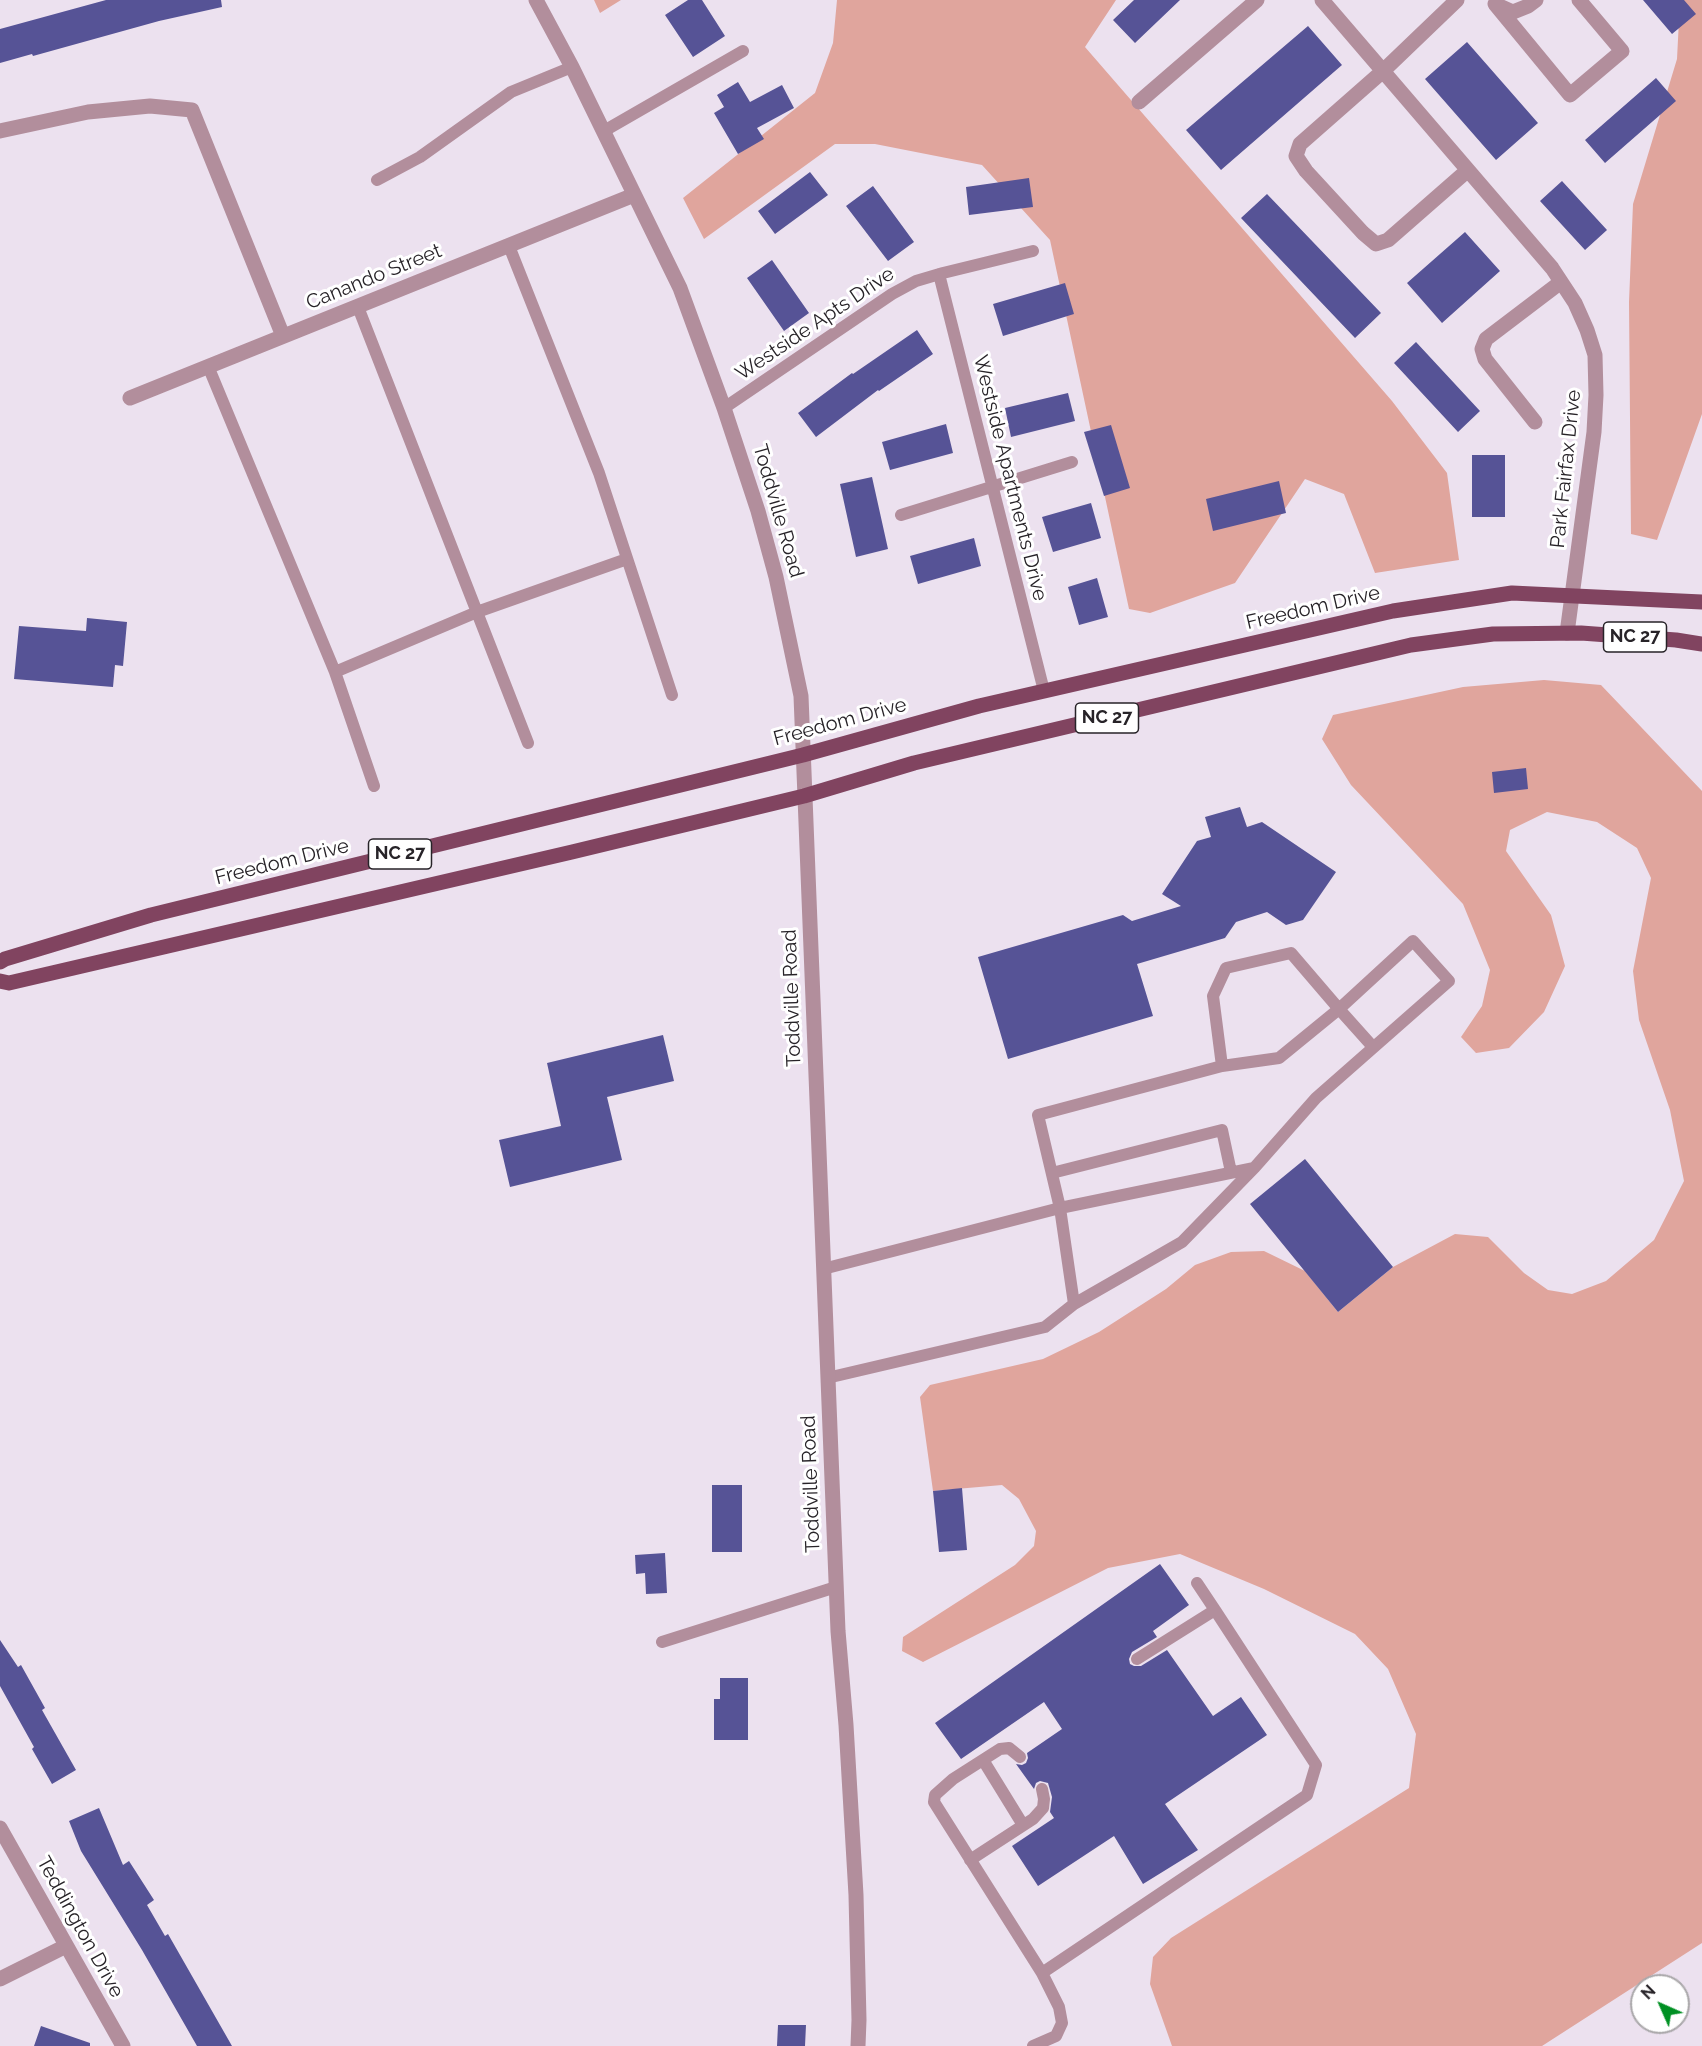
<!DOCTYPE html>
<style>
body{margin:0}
#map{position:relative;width:1702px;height:2046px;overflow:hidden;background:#ece1ef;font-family:Raleway,sans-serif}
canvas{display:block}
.north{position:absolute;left:1630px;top:1974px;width:60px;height:60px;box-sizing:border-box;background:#fff;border:2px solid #a9a7a9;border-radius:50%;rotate:315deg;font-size:16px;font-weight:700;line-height:24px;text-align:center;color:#272328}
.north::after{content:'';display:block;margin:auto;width:21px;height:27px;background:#009023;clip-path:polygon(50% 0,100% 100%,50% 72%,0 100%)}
</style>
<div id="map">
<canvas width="1702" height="2046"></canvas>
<div class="north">N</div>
</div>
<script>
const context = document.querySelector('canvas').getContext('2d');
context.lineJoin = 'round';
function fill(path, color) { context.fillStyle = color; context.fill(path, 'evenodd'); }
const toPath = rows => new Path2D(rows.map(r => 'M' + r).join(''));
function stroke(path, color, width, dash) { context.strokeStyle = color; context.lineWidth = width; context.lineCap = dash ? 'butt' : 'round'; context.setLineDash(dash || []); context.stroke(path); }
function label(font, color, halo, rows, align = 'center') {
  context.font = font + ' Raleway,sans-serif'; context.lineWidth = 6; context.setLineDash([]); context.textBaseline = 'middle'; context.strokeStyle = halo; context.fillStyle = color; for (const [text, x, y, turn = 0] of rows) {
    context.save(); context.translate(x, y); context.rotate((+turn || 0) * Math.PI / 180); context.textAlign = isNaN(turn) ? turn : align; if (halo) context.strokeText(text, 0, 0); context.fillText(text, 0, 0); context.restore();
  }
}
const green = toPath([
 [594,0,621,0,600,13],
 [837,0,1116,0,1085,47,1392,401,1447,473,1459,560,1375,573,1344,494,1305,479,1235,583,1150,613,1129,609,1050,240,982,165,875,144,835,144,704,239,683,198,815,93,833,43],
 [1680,0,1702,0,1702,414,1657,540,1631,534,1629,302,1633,204,1677,59],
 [1544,680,1601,685,1702,791,1702,1943,1542,2046,1172,2046,1150,1984,1153,1957,1171,1938,1409,1788,1416,1734,1388,1669,1355,1634,1264,1589,1180,1554,1108,1568,923,1662,902,1651,903,1637,1015,1565,1034,1546,1036,1531,1019,1499,1002,1485,933,1491,920,1397,930,1385,1043,1359,1099,1332,1166,1289,1195,1265,1231,1252,1264,1251,1305,1271,1338,1312,1393,1267,1455,1234,1488,1237,1524,1273,1548,1290,1572,1294,1606,1281,1654,1240,1684,1181,1670,1110,1639,1020,1633,971,1651,878,1637,848,1597,822,1547,812,1510,830,1506,851,1551,915,1565,966,1544,1012,1509,1048,1476,1053,1461,1037,1482,1006,1490,970,1463,904,1351,785,1322,739,1333,715,1463,687]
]);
const building = toPath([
 [106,0,221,0,222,7,159,21,33,56,32,54,0,63,0,29],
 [688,0,702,0,725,36,693,57,665,15],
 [1134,0,1180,0,1135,43,1113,20],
 [1643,0,1684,0,1696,14,1672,34],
 [1308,26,1342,65,1221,170,1186,130],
 [1467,42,1538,123,1496,160,1425,79],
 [1656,78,1676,101,1605,163,1585,140],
 [738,82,750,102,782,85,794,108,757,128,764,139,738,154,714,113,724,107,717,95],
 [810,172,828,195,775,234,758,211],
 [1029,178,1033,207,969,215,966,187],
 [1562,181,1607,230,1585,250,1540,201],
 [873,186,914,242,888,261,846,206],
 [1267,194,1381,313,1355,338,1241,218],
 [1465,232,1500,271,1442,323,1407,283],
 [772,260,809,313,784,331,747,278],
 [1065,283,1074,314,1003,336,993,304],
 [917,330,933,354,879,391,878,390,816,437,798,413,852,373,853,374],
 [1416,342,1480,411,1458,432,1394,363],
 [1068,393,1075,421,1011,437,1005,408],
 [946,424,953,453,890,470,882,442],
 [1111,425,1130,488,1104,496,1084,432],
 [1472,455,1505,455,1505,517,1472,517],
 [872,477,888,549,856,557,840,484],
 [1279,481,1286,513,1213,531,1206,499],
 [1091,503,1101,538,1053,552,1042,517],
 [974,538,981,566,918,584,910,556],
 [1097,578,1108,617,1079,625,1068,587],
 [87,618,127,622,123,666,115,665,113,687,14,679,19,626,86,631],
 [1526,768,1528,789,1494,793,1492,772],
 [1240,807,1247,827,1262,822,1336,872,1303,920,1286,925,1267,912,1236,922,1225,938,1137,964,1153,1016,1008,1059,978,957,1123,915,1132,921,1181,906,1162,894,1197,841,1211,837,1205,817],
 [663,1035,674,1081,607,1097,622,1160,510,1187,499,1140,561,1126,547,1063],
 [1305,1159,1393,1267,1338,1312,1250,1204],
 [712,1485,742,1485,742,1552,712,1552],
 [962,1488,967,1550,939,1552,933,1491],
 [665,1553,667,1593,646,1594,645,1573,636,1574,635,1555],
 [1160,1564,1189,1605,1153,1631,1157,1637,1132,1652,1129,1659,1130,1664,1134,1666,1141,1666,1167,1650,1213,1716,1241,1697,1267,1735,1165,1804,1198,1850,1143,1884,1114,1836,1038,1886,1012,1846,1054,1818,1050,1812,1052,1797,1048,1783,1040,1781,1036,1783,1034,1789,1016,1764,1022,1765,1026,1763,1028,1758,1027,1753,1062,1729,1044,1702,961,1759,935,1723],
 [0,1640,18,1667,21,1665,45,1708,42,1710,76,1770,52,1784,32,1749,34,1747,0,1686],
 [720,1678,748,1678,748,1740,714,1740,714,1699,720,1699],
 [99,1808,123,1865,129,1861,154,1900,147,1905,165,1936,168,1934,232,2046,197,2046,142,1950,81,1851,69,1821],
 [778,2025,806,2025,805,2046,777,2046],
 [41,2026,90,2043,90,2046,34,2046]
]);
const service = toPath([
 [604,131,743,51],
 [377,180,420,157,511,92,572,67],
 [509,246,599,473,672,695],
 [939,274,1044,691],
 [358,307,528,743],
 [208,366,335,672,477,612,627,559],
 [724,408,892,294,916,281,943,273,1033,251],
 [901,515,1072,462],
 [335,672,374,786],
 [1222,1066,1279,1058,1339,1009,1373,1047],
 [1052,1173,1222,1130,1231,1172],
 [823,1269,1060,1208,1038,1115,1222,1066,1213,996,1226,968,1291,953,1339,1009,1413,941,1449,981,1316,1098,1255,1167,1182,1242,1074,1304,1045,1327,827,1378],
 [1074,1304,1060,1208,1254,1168],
 [1197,1583,1215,1610],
 [662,1642,836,1587],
 [1020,1757,1009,1748,1000,1749,953,1779,935,1795,934,1802,1042,1973,1059,2007,1062,2023,1056,2036,1033,2046],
 [983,1760,1023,1825],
 [970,1860,1033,1819,1043,1808,1044,1799,1042,1789],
 [1042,1973,1307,1795,1316,1765,1215,1610,1137,1659]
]);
const minor = toPath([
 [1322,0,1552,268,1575,303,1587,330,1595,355,1596,395,1594,432,1567,633],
 [1457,0,1383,71,1300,144,1296,156,1306,171,1363,233,1376,244,1388,240,1468,170],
 [1495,4,1570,95,1622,51,1579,0],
 [1497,5,1513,12,1528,6,1536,0],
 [1139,102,1257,0],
 [0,131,88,112,150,106,192,110,283,336],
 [130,398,634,195],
 [1535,422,1485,359,1482,349,1486,339,1561,282],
 [0,1828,123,2046],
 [0,1979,66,1946]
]);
const tertiary = toPath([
 [536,0,572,67,680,288,724,408,758,511,776,577,801,696,838,1631,846,1725,856,1895,859,2020,858,2046]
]);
const primary = toPath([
 [0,962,5,959,151,915,803,755,979,706,1393,611,1512,593,1702,602],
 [0,981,9,983,572,852,804,796,914,763,1411,645,1493,634,1581,633,1676,640,1702,644]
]);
const shields = [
 [1635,637,63],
 [1107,718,63],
 [400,854,63]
];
const shieldNames = [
 ["NC 27",1635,637],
 ["NC 27",1107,718],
 ["NC 27",400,854]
];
const streetNames = [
 ["Canando Street",374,277,-22],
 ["Westside Apts Drive",815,324,-34],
 ["Park Fairfax Drive",1566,469,-84],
 ["Westside Apartments Drive",1010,478,76],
 ["Toddville Road",778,511,74],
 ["Freedom Drive",1313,608,-13],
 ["Freedom Drive",840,722,-15],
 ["Freedom Drive",282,862,-14],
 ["Toddville Road",792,998,-92],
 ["Toddville Road",811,1484,-92],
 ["Teddington Drive",80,1927,61]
];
fill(green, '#e0a59d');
fill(building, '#565396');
stroke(service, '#b28e9c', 12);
stroke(minor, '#b28e9c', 15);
stroke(tertiary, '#b28e9c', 15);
stroke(primary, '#814460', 15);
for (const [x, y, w] of shields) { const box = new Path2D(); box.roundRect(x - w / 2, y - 15, w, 30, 4.5); context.fillStyle = '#fff'; context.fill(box); stroke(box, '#272328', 1.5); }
label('bold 18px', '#272328', null, shieldNames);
label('20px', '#272328', '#fff', streetNames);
</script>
